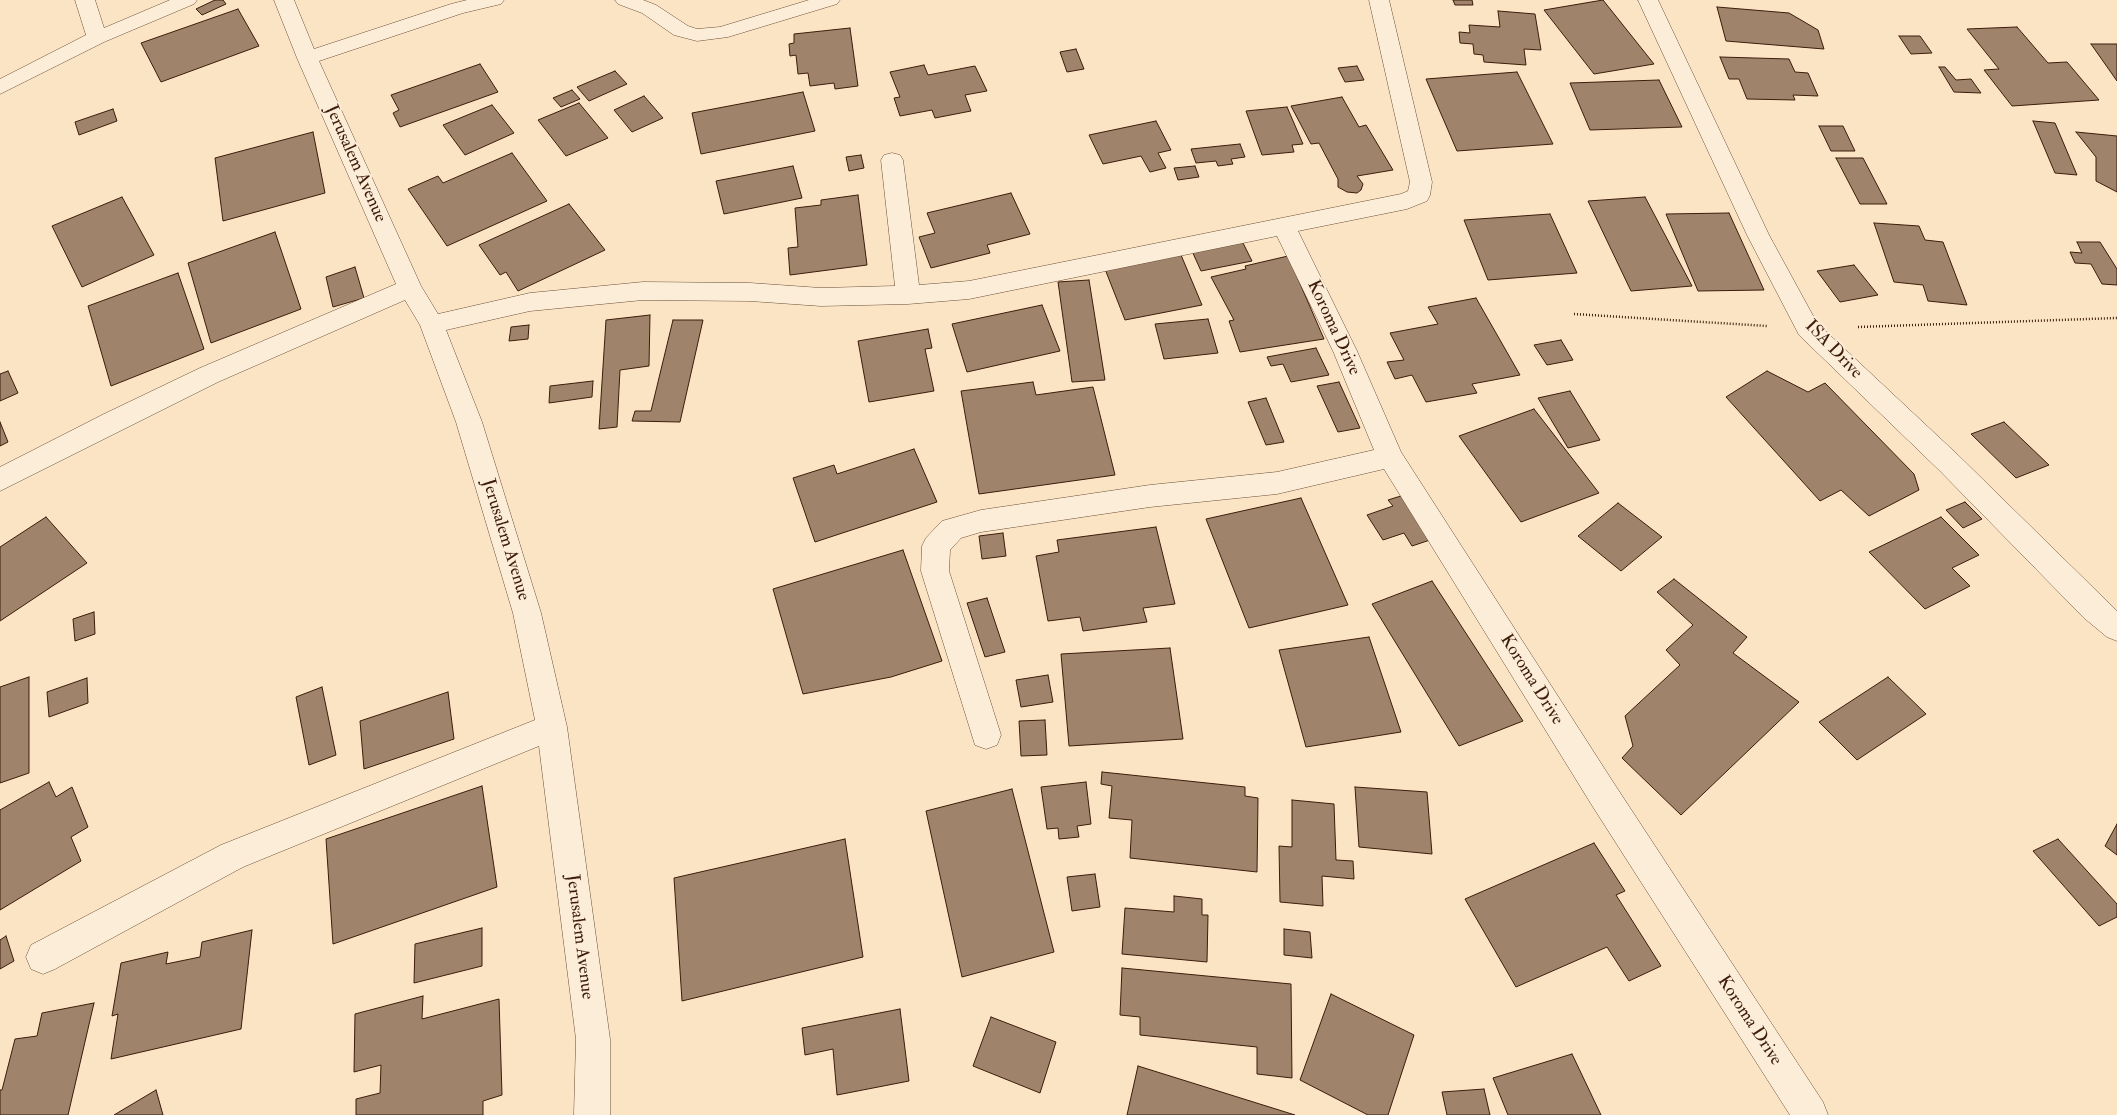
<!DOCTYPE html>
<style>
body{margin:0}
canvas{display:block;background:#fae4c3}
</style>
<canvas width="2117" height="1115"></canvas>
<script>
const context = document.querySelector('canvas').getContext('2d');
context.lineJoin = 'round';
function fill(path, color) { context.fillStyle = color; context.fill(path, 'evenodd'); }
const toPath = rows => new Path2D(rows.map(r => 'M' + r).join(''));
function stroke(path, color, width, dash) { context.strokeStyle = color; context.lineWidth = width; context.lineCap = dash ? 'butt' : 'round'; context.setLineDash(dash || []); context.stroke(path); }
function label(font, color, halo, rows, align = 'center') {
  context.font = font + ' "IM FELL Double Pica",serif'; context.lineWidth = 4; context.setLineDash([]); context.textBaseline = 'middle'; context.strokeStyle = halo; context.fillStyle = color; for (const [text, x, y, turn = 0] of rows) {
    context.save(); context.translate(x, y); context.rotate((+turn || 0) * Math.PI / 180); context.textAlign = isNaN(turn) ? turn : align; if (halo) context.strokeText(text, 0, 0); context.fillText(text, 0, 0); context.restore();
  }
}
const building = toPath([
 [215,0,223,0,226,4,202,15,196,9,215,0],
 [1453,0,1472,0,1473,5,1455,5,1453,0],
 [1603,0,1654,64,1594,74,1544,10,1603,0],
 [1717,7,1789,13,1818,30,1824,49,1726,41,1717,7],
 [238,9,259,46,161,82,141,43,238,9],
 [1498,11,1535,14,1541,50,1524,49,1526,65,1484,62,1483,55,1474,54,1473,44,1460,43,1459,32,1470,33,1469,25,1500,27,1498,11],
 [2017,27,2048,63,2067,62,2099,100,2012,106,1984,70,1999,69,1967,29,2017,27],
 [850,28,858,86,835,89,834,83,810,86,808,73,798,74,796,55,790,56,789,44,794,43,794,34,850,28],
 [1899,36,1920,36,1932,53,1911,54,1899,36],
 [2091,44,2117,44,2117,81,2091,44],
 [1076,49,1084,69,1067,72,1060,52,1076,49],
 [1720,57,1789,59,1795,72,1808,73,1818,96,1793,95,1795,100,1747,99,1739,79,1729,79,1720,57],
 [480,64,498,92,400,127,393,113,399,110,391,95,480,64],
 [924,65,928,75,975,66,987,91,965,95,971,111,935,118,932,110,900,116,894,98,900,97,890,72,924,65],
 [1357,66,1364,80,1345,82,1338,68,1357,66],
 [1939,67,1945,67,1956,80,1971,79,1981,93,1954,92,1939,67],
 [615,71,627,84,589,101,577,87,615,71],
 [1517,72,1553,144,1457,151,1426,79,1517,72],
 [1659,80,1682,127,1590,130,1570,83,1659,80],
 [572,90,580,99,561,107,553,98,572,90],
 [803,92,815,131,701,154,692,113,803,92],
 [644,96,663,118,632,132,614,110,644,96],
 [1342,97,1359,127,1366,125,1393,170,1357,176,1363,184,1361,190,1357,193,1347,192,1338,187,1338,179,1319,143,1311,144,1291,106,1342,97],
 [579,103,608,138,566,156,538,120,579,103],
 [492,105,514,133,465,155,443,125,492,105],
 [1287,107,1303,144,1292,145,1294,152,1262,155,1246,111,1287,107],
 [113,109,117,121,79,135,75,122,113,109],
 [1156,121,1171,150,1158,153,1166,168,1150,172,1141,156,1103,164,1089,135,1156,121],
 [2033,121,2055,123,2077,175,2055,173,2033,121],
 [1819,126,1843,126,1855,151,1831,151,1819,126],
 [313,132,325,193,223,221,215,158,313,132],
 [2076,132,2117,136,2117,192,2096,181,2096,157,2076,132],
 [1240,144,1245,157,1231,159,1233,164,1218,166,1216,161,1196,163,1191,149,1240,144],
 [512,153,547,201,447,246,408,189,438,176,443,183,512,153],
 [861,155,864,168,849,171,846,157,861,155],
 [1836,158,1863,158,1887,204,1860,204,1836,158],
 [793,166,802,198,724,214,716,181,793,166],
 [1195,166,1199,177,1178,180,1174,168,1195,166],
 [1011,193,1030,234,987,245,990,253,931,268,919,237,935,233,927,213,1011,193],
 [858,195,867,265,790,275,788,248,798,247,795,208,821,205,821,200,858,195],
 [122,197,154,255,82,287,52,226,122,197],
 [1645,197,1692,286,1631,291,1588,201,1645,197],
 [569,204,605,250,518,291,506,272,500,275,479,245,569,204],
 [1729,213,1764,290,1698,291,1666,214,1729,213],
 [1550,214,1577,273,1488,280,1464,220,1550,214],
 [1874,223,1919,226,1925,240,1943,242,1967,305,1928,301,1923,285,1894,282,1874,223],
 [275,232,301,309,211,343,188,263,275,232],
 [1242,241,1252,261,1201,271,1192,251,1242,241],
 [2077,242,2100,242,2117,269,2117,285,2102,284,2091,264,2075,263,2070,252,2082,253,2077,242],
 [1181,255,1202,305,1125,320,1105,269,1181,255],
 [1288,256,1324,339,1240,352,1229,321,1234,320,1211,277,1246,269,1245,266,1288,256],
 [1854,265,1878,295,1840,302,1817,271,1854,265],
 [355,267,364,298,333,307,326,277,355,267],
 [178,273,204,349,111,386,88,306,178,273],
 [1089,280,1105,380,1072,382,1058,282,1089,280],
 [1476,298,1520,375,1472,384,1477,393,1426,402,1412,375,1395,379,1387,362,1404,360,1390,333,1438,324,1428,307,1476,298],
 [1042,305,1060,351,967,372,952,324,1042,305],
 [650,315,649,366,620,370,617,427,599,429,606,320,650,315],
 [1208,319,1218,353,1164,359,1155,324,1208,319],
 [673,320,703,320,680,422,632,421,635,411,651,411,673,320],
 [529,325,528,339,509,341,511,327,529,325],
 [928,329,932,348,925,349,934,391,869,402,858,341,928,329],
 [1561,340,1573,360,1547,365,1534,345,1561,340],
 [1316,348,1329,375,1291,382,1283,364,1271,366,1267,357,1316,348],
 [8,371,18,393,0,401,0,374,8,371],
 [1767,371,1808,392,1825,383,1914,474,1919,490,1869,516,1841,490,1820,501,1726,397,1767,371],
 [593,381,592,397,549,403,550,386,593,381],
 [1033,382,1036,395,1093,387,1115,475,979,494,961,391,1033,382],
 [1339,382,1360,428,1338,432,1317,386,1339,382],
 [1570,391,1600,440,1568,448,1538,398,1570,391],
 [1266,398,1284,442,1266,445,1248,402,1266,398],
 [1534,409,1599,493,1521,522,1459,436,1534,409],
 [0,422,8,442,0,446,0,422],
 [2004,422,2049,465,2016,478,1971,434,2004,422],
 [914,449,937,502,815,542,793,478,834,465,837,474,914,449],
 [1404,495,1433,539,1412,546,1404,533,1383,540,1367,515,1393,506,1388,500,1404,495],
 [1301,498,1348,605,1249,628,1206,519,1301,498],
 [1965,502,1982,519,1963,528,1946,510,1965,502],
 [1618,503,1662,537,1621,571,1578,536,1618,503],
 [46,517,87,563,0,621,0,547,46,517],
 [1941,517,1979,555,1952,568,1970,586,1925,609,1869,552,1941,517],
 [1156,527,1175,604,1143,608,1147,622,1083,631,1080,617,1048,621,1036,556,1059,552,1057,540,1156,527],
 [1003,533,1006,556,982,559,979,536,1003,533],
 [903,550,942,661,891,677,803,694,773,589,903,550],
 [1674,579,1747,637,1733,653,1799,702,1681,815,1622,758,1633,746,1625,716,1680,665,1666,650,1693,625,1657,592,1674,579],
 [1432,581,1523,721,1459,746,1372,604,1432,581],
 [987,598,1005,652,985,657,967,603,987,598],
 [94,612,95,634,75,641,73,619,94,612],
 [1369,637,1401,732,1306,747,1279,650,1369,637],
 [1170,648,1183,739,1069,746,1061,654,1170,648],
 [1048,675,1053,702,1021,707,1016,680,1048,675],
 [29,677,29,773,0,783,0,687,29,677],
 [1888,677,1926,714,1857,760,1819,722,1888,677],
 [87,678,88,703,49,717,47,692,87,678],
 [322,687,336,755,309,765,296,697,322,687],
 [448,692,454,739,364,769,360,721,448,692],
 [1045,720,1047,755,1021,756,1019,721,1045,720],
 [1102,772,1245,787,1245,796,1258,798,1257,872,1130,858,1132,820,1109,818,1112,786,1101,784,1102,772],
 [49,782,56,797,72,787,88,827,71,837,81,861,0,910,0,810,49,782],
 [1086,782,1091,824,1077,826,1079,837,1059,839,1058,828,1047,829,1041,787,1086,782],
 [482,786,497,887,333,944,326,839,482,786],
 [1355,787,1427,792,1432,854,1359,847,1355,787],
 [1012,789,1054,952,962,977,926,811,1012,789],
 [1292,800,1334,804,1336,860,1353,861,1354,879,1322,876,1323,906,1280,902,1279,846,1292,847,1292,800],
 [2117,824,2117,855,2105,846,2117,824],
 [845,839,863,957,682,1001,674,878,845,839],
 [2058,839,2117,904,2117,917,2099,926,2033,851,2058,839],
 [1594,843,1625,891,1616,895,1661,966,1629,981,1607,947,1516,987,1465,899,1594,843],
 [1095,874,1100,907,1072,911,1067,877,1095,874],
 [1174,896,1202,899,1202,915,1208,915,1207,962,1122,954,1125,908,1174,912,1174,896],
 [482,928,482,966,414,983,415,944,482,928],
 [1284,929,1310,932,1312,958,1284,955,1284,929],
 [252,930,241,1029,111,1059,118,1014,112,1016,121,963,168,952,166,964,200,957,202,942,252,930],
 [6,936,14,961,0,969,0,940,6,936],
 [1122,968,1291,984,1292,1078,1257,1074,1257,1047,1140,1035,1140,1017,1120,1015,1122,968],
 [1331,994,1414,1035,1388,1115,1368,1115,1300,1080,1331,994],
 [423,996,422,1019,499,999,502,1095,483,1101,483,1115,356,1115,356,1099,380,1093,381,1065,354,1072,355,1014,423,996],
 [94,1003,68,1115,0,1115,0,1090,2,1090,15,1039,37,1036,42,1013,94,1003],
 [900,1009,909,1081,837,1095,833,1049,805,1055,802,1028,900,1009],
 [991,1017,1056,1042,1040,1093,973,1066,991,1017],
 [1572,1054,1601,1115,1508,1115,1493,1078,1572,1054],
 [1138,1066,1295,1115,1127,1115,1138,1066],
 [1484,1089,1490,1115,1447,1115,1442,1092,1484,1089],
 [156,1090,163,1115,114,1115,156,1090]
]);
const path = toPath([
 [1574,314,1767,326],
 [1858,327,2117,318]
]);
const minor = toPath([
 [75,0,95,0,104,28,170,0,197,0,194,4,104,42,0,94,0,79,86,35,75,0],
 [274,0,294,0,314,49,451,4,467,0,504,0,501,4,463,13,319,61,421,286,438,314,530,293,643,282,750,283,821,288,895,286,881,160,884,155,892,153,900,155,903,160,919,285,969,281,1401,194,1408,191,1410,182,1369,0,1389,0,1432,182,1430,195,1427,201,1407,209,1298,231,1357,351,1401,452,1615,785,1823,1102,1828,1115,1790,1115,1593,807,1384,469,1277,494,1150,507,981,532,961,538,950,550,949,571,1001,735,997,745,986,749,975,745,921,571,922,546,926,538,942,521,981,510,1150,485,1277,472,1374,450,1333,351,1277,236,969,299,908,304,821,306,750,301,643,300,530,311,446,330,482,422,541,613,567,727,610,1039,610,1115,574,1115,576,1039,539,746,243,867,55,969,43,974,31,969,26,957,31,945,221,845,535,720,513,613,456,422,420,325,405,300,218,382,0,491,0,467,104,414,200,368,396,284,297,58,274,0],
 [615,0,643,0,656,5,688,26,697,29,720,27,809,0,840,0,837,4,728,37,697,41,674,35,642,13,618,4,615,0],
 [1638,0,1658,0,1769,235,1817,323,1958,455,2117,611,2117,641,2107,637,2084,618,1940,471,1799,335,1747,235,1638,0]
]);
const streetNames = [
 ["Jerusalem Avenue",355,164,66],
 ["Koroma Drive",1333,328,65],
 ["ISA Drive",1833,350,46],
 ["Jerusalem Avenue",505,540,73],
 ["Koroma Drive",1531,680,58],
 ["Jerusalem Avenue",579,937,83],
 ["Koroma Drive",1749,1021,57]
];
fill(building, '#9f846b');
stroke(building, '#3d1c0b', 1);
stroke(minor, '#6c4e39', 1);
stroke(path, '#3d1c0b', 2.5, [1, 2]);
fill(minor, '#fcedd8');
label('18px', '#3d1c0b', '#fcedd8', streetNames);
</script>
